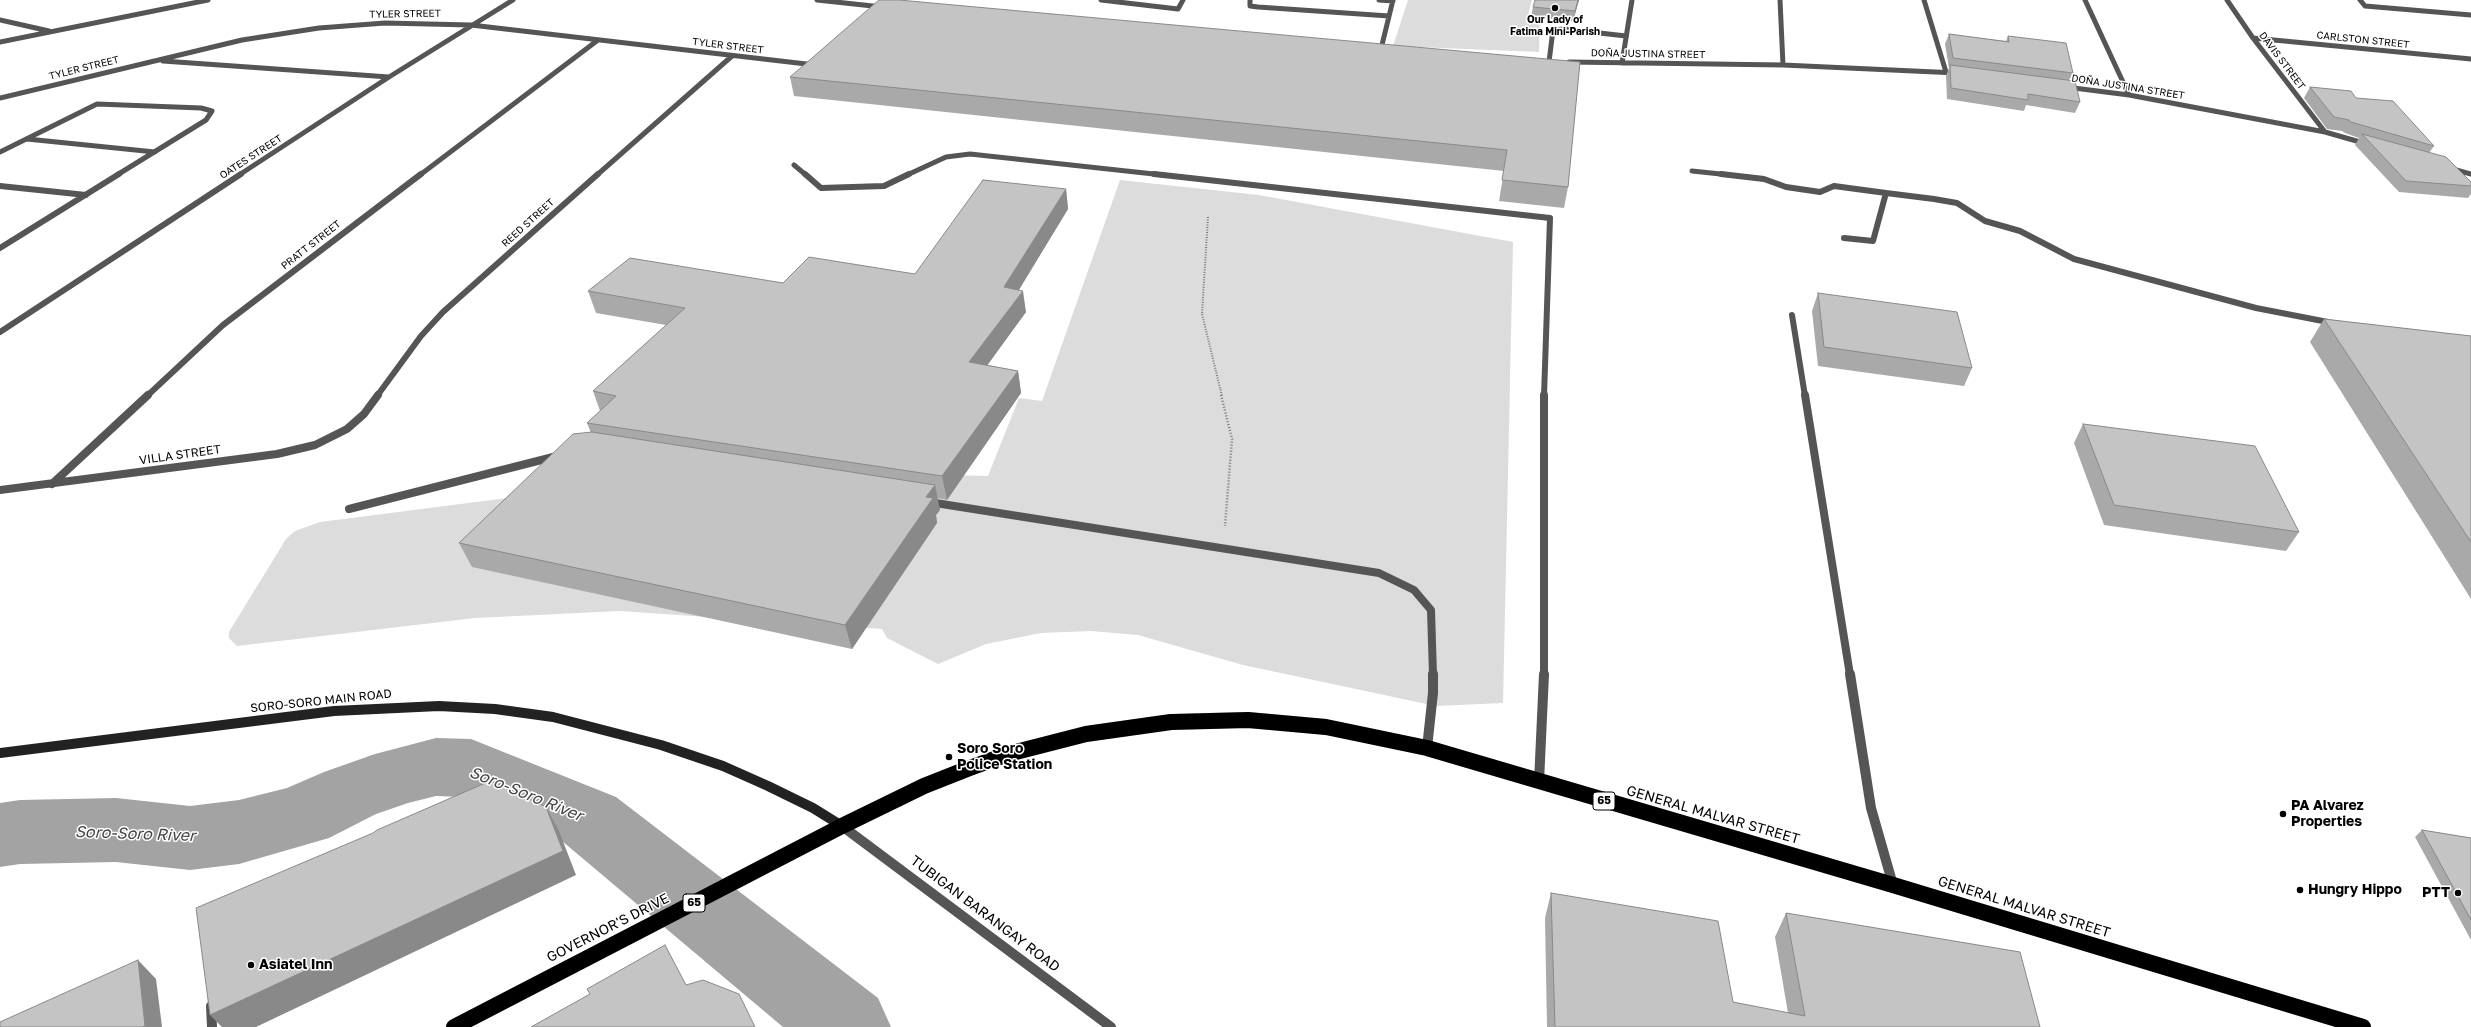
<!DOCTYPE html>
<meta charset="utf-8">
<style>
body{margin:0}
canvas{display:block;background:#fff}
</style>
<canvas width="2471" height="1027"></canvas>
<script>
const context = document.querySelector('canvas').getContext('2d');
context.lineJoin = 'round';
function fill(path, color) { context.fillStyle = color; context.fill(path, 'evenodd'); }
const toPath = rows => new Path2D(rows.map(r => 'M' + r).join(''));
function stroke(path, color, width, dash) { context.strokeStyle = color; context.lineWidth = width; context.lineCap = dash ? 'butt' : 'round'; context.setLineDash(dash || []); context.stroke(path); }
function label(font, color, halo, rows, align = 'center') {
  context.font = font + ' "Golos Text",sans-serif'; context.lineWidth = 3; context.setLineDash([]); context.textBaseline = 'middle'; context.strokeStyle = halo; context.fillStyle = color; for (const [text, x, y, turn = 0] of rows) {
    context.save(); context.translate(x, y); context.rotate((+turn || 0) * Math.PI / 180); context.textAlign = isNaN(turn) ? turn : align; if (halo) context.strokeText(text, 0, 0); context.fillText(text, 0, 0); context.restore();
  }
}
const green = toPath([
 [1408,0,1532,0,1527,18,1540,20,1539,52,1393,46],
 [1120,180,1259,195,1513,242,1503,703,1436,706,1243,665,1138,635,1091,631,1041,633,986,644,938,664,887,638,882,629,620,611,475,618,237,646,229,638,229,632,286,539,295,531,320,522,601,486,782,471,988,476,1019,398,1042,401]
]);
const river = toPath([
 [436,738,471,739,616,797,878,998,891,1027,783,1027,562,841,464,797,436,796,408,803,376,814,329,838,239,864,190,870,116,862,20,864,0,867,0,803,20,800,116,798,190,806,239,800,287,788,324,772,375,754,436,738]
]);
const pathFar1 = toPath([
 [1208,217,1202,314,1222,396]
]);
const path = toPath([
 [1221,395,1232,439,1225,526]
]);
const laneFar3 = toPath([
 [1250,0,1250,6,1258,7,1389,16],
 [1379,0,1393,1],
 [1380,53,1393,0],
 [1549,62,1553,30,1564,29,1626,36],
 [794,165,806,175],
 [907,175,946,157,970,154,1163,175]
]);
const laneFar2 = toPath([
 [805,174,821,188,884,186,909,174],
 [1154,174,1550,218,1544,396],
 [1792,315,1805,396]
]);
const laneFar1 = toPath([
 [1544,395,1544,675],
 [1805,395,1850,675],
 [929,502,1379,573,1414,590,1431,610,1433,675],
 [349,509,561,455]
]);
const lane = toPath([
 [1850,674,1871,808,1893,885],
 [1427,748,1433,693,1433,674],
 [1539,782,1544,674],
 [211,1006,212,1027]
]);
const streetFar3 = toPath([
 [817,0,882,7],
 [1101,0,1178,9,1183,0],
 [1780,0,1783,65],
 [1924,0,1946,72],
 [2085,0,2129,95],
 [2227,0,2253,38,2325,132],
 [2360,0,2365,6,2471,15],
 [0,20,49,31],
 [2253,38,2471,59],
 [0,42,208,0],
 [163,61,389,77],
 [1569,62,1783,65,1957,73],
 [1622,63,1632,0],
 [2066,87,2129,95,2325,132,2367,144],
 [0,98,242,40,319,28,385,23,471,25,815,65],
 [27,139,155,152],
 [0,152,97,104,201,108,212,111,206,120,117,175],
 [2449,168,2471,174],
 [1692,171,1730,175],
 [239,175,389,77,513,0],
 [420,175,598,40],
 [597,175,732,56]
]);
const streetFar2 = toPath([
 [1721,174,1764,179,1786,187,1820,192,1834,186,1886,193],
 [0,186,86,195],
 [1844,238,1873,241,1886,193,1934,199,1957,203,1985,221,2020,231,2074,259,2256,308,2333,323],
 [0,248,119,174],
 [0,332,241,174],
 [147,396,223,325,421,174],
 [377,396,421,336,443,312,598,174]
]);
const streetFar1 = toPath([
 [52,484,148,395],
 [0,490,277,454,315,445,347,429,364,414,378,395]
]);
const street = toPath([
 [842,826,1111,1027]
]);
const secondary = toPath([
 [0,753,334,711,439,706,495,709,553,717,661,745,723,766,768,786,813,808,842,826]
]);
const highway = toPath([
 [454,1027,842,826,924,786,967,769,1008,754,1086,734,1171,722,1248,720,1326,727,1427,748,1893,885,2363,1027]
]);
const wall = toPath([
 [1579,0,1573,21,1531,17,1533,7],
 [1949,34,2006,41,2008,36,2073,73,2069,80,2080,102,2075,113,2026,105,2024,111,1947,99,1946,76,1949,68,1945,44],
 [1580,62,1568,187,1564,208,1499,201,1504,171,794,96,790,77],
 [2310,87,2356,98,2434,146,2429,153,2471,182,2471,194,2468,198,2399,192,2355,145,2359,138,2345,133,2342,131,2327,129,2304,98],
 [1066,189,1068,209,1019,290,1026,312,987,365,1018,371,1021,393,947,500,937,498,940,510,936,515,937,523,852,649,472,567,459,543,591,433,587,423,600,411,593,391,666,325,596,313,588,291,783,283,915,274],
 [1818,293,1972,368,1964,386,1818,366,1812,311],
 [2324,319,2471,336,2471,599,2310,342],
 [2083,424,2299,532,2286,551,2104,525,2074,443],
 [2422,830,2471,838,2471,940,2415,837],
 [1551,893,1733,1002,1788,1013,1775,937,1786,913,2040,1027,1547,1027,1545,918]
]);
const shadedWall = toPath([
 [1578,0,1579,0,1573,21,1575,11],
 [1066,189,1068,209,1007,309,1004,287],
 [1023,291,1026,312,973,385,969,362],
 [1018,371,1021,393,947,500,942,476],
 [935,485,940,510,936,515,937,523,852,649,845,625,926,497],
 [546,807,559,831,576,875,256,1027,222,1027,210,1015],
 [138,960,156,979,162,1027,142,1027]
]);
const building = toPath([
 [879,0,899,0,1580,62,1568,187,1502,180,1507,150,790,77,879,0],
 [1535,0,1578,0,1575,11,1533,7,1535,0],
 [1949,34,2009,42,2008,36,2066,43,2073,73,1953,58,1949,34],
 [1950,65,2075,81,2080,102,2028,94,2028,100,1951,88,1950,65],
 [2310,87,2351,91,2356,98,2393,101,2434,146,2351,122,2349,120,2334,117,2310,87],
 [2362,134,2446,157,2471,182,2471,186,2406,181,2362,134],
 [983,180,1066,189,1004,287,1023,291,969,362,1018,371,942,476,587,423,616,396,593,391,685,308,588,291,630,258,783,283,809,257,915,274,983,180],
 [1818,293,1957,312,1972,368,1824,347,1818,293],
 [2324,319,2471,336,2471,542,2324,319],
 [2083,424,2255,446,2299,532,2114,505,2083,424],
 [592,432,935,485,926,497,933,498,845,625,459,543,573,434,592,432],
 [490,781,546,807,563,851,210,1015,196,908,373,833,377,830,490,781],
 [2422,830,2471,838,2471,920,2422,830],
 [1551,893,1718,921,1733,1002,1805,1016,1786,913,2020,952,2040,1027,1555,1027,1551,893],
 [665,945,686,985,703,980,739,994,755,1027,531,1027,590,994,587,989,665,945],
 [138,960,145,1026,142,1027,0,1027,0,1022,138,960]
]);
const markers = [
 [1555,8,4,"#000"],
 [949,757,4,"#000"],
 [2283,814,4,"#000"],
 [2300,890,4,"#000"],
 [2458,893,4,"#000"],
 [251,965,4,"#000"]
];
const farStreetnames = [
 ["TYLER STREET",405,14,-1],
 ["CARLSTON STREET",2363,40,6],
 ["TYLER STREET",728,46,7],
 ["DOÑA JUSTINA STREET",1648,54,1],
 ["DAVIS STREET",2282,61,53],
 ["TYLER STREET",84,68,-14],
 ["DOÑA JUSTINA STREET",2128,87,9],
 ["OATES STREET",251,157,-33],
 ["REED STREET",528,223,-42],
 ["PRATT STREET",311,245,-38]
];
const farPoinames = [
 ["Our Lady of",1555,20],
 ["Fatima Mini-Parish",1555,32]
];
const shields = [
 [1604,801,22],
 [694,903,22]
];
const shieldNames = [
 ["65",1604,801],
 ["65",694,903]
];
const streetNames = [
 ["VILLA STREET",180,455,-8],
 ["SORO-SORO MAIN ROAD",321,701,-6]
];
const nearPoinames = [
 ["Soro Soro",957,749],
 ["Police Station",957,765],
 ["PA Alvarez",2291,806],
 ["Properties",2291,822],
 ["Hungry Hippo",2308,890],
 ["PTT",2450,893,"right"],
 ["Asiatel Inn",259,965]
];
const nearStreetnames = [
 ["GENERAL MALVAR STREET",1713,815,16],
 ["GENERAL MALVAR STREET",2024,907,17],
 ["TUBIGAN BARANGAY ROAD",985,914,37],
 ["GOVERNOR'S DRIVE",608,928,-27]
];
const nearWaternames = [
 ["Soro-Soro River",526,794,22],
 ["Soro-Soro River",135,834,2]
];
fill(green, '#dcdcdc');
fill(river, '#a3a3a3');
stroke(highway, '#dbdbdb', 16);
stroke(pathFar1, '#777', 2, [1, 1.5]);
stroke(path, '#777', 2.5, [1, 2]);
stroke(laneFar3, '#555', 5);
stroke(laneFar2, '#555', 6);
stroke(laneFar1, '#555', 8);
stroke(lane, '#555', 10);
stroke(streetFar3, '#555', 5);
stroke(streetFar2, '#555', 6);
stroke(streetFar1, '#555', 8);
stroke(street, '#555', 10);
stroke(secondary, '#222', 10);
stroke(highway, '#000', 16);
fill(wall, '#a9a9a9');
fill(shadedWall, '#898989');
fill(building, '#c4c4c4');
stroke(building, '#898989', 1);
for (const [x, y, r, color] of markers) { const dot = new Path2D(); dot.arc(x, y, r, 0, 2 * Math.PI); context.fillStyle = color; context.fill(dot); stroke(dot, '#fff', 1.5); }
label('10px', '#000', '#fff', farStreetnames);
label('bold 10px', '#000', '#fff', farPoinames);
for (const [x, y, w] of shields) { const box = new Path2D(); box.roundRect(x - w / 2, y - 9, w, 18, 3); context.fillStyle = '#fff'; context.fill(box); stroke(box, '#000', 1); }
label('bold 11px', '#000', null, shieldNames);
label('12px', '#000', '#fff', streetNames);
label('bold 14px', '#000', '#fff', nearPoinames, 'left');
label('14px', '#000', '#fff', nearStreetnames);
label('italic 16px', '#444', '#fff', nearWaternames);
</script>
